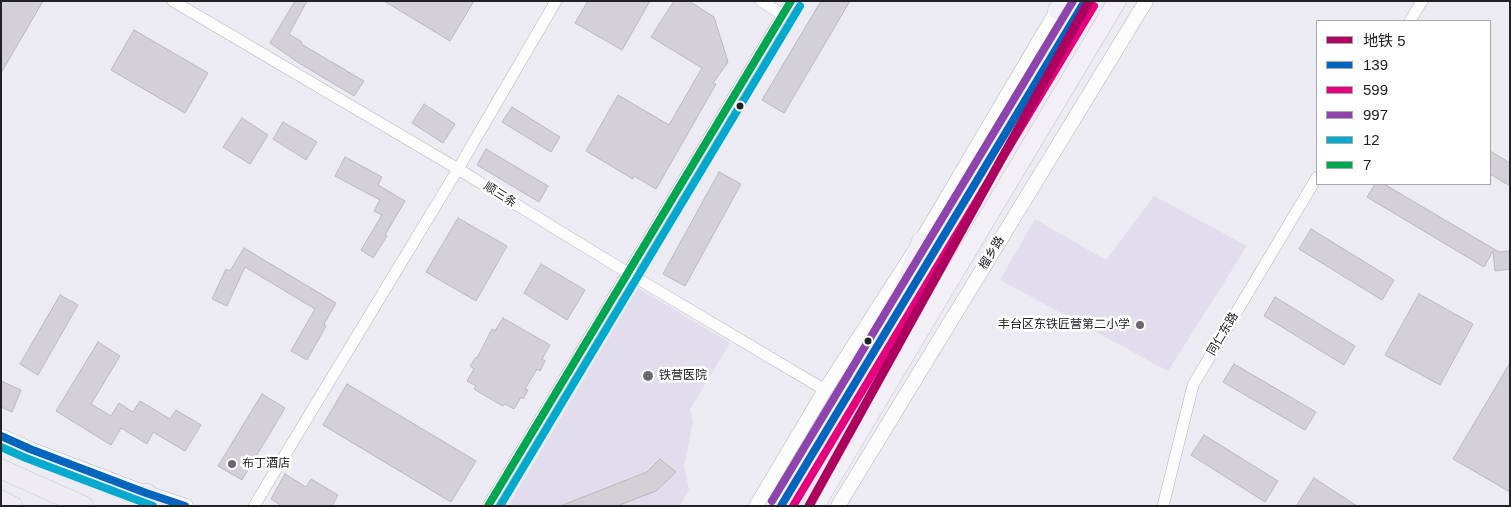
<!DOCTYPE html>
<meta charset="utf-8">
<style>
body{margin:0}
#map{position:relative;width:1511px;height:507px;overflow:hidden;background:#eceaf2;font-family:Helvetica,"Noto Sans SC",sans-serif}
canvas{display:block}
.frame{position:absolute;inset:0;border:2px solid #222126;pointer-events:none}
.legend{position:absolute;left:1316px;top:20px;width:175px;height:165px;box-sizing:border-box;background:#fff;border:1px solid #a7a6a8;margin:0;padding:6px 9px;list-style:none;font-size:15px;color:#222126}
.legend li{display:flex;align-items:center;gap:10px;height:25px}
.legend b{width:25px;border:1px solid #a7a6a8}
</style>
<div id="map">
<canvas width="1511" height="507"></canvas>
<div class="frame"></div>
<ul class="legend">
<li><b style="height:6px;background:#ae005f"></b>地铁 5</li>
<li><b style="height:6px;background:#0065bd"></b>139</li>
<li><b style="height:6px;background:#e5007d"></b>599</li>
<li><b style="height:6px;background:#8e44ad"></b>997</li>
<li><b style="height:6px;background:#00a9ce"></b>12</li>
<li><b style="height:6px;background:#00a651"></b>7</li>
</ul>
</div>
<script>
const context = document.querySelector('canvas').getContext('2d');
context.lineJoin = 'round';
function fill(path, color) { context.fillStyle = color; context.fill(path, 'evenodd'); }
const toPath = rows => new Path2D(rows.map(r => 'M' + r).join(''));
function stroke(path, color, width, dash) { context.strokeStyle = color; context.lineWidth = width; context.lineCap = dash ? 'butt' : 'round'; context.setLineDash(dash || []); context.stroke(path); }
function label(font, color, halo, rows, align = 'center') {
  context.font = font + ' Helvetica,"Noto Sans SC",sans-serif'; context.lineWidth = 5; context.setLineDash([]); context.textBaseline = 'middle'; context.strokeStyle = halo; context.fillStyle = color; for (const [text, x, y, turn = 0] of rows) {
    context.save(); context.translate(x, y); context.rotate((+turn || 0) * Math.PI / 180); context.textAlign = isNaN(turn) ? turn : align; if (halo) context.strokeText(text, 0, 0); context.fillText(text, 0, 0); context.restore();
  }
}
const built = toPath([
 [1154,196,1247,246,1168,371,1000,280,1035,219,1106,260],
 [638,288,730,343,690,409,693,422,684,466,689,490,680,506,508,506]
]);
const building = toPath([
 [1,1,43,1,1,73,1,1],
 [295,1,307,1,289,34,302,42,301,44,364,81,354,96,299,63,270,43,295,1],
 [384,1,474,1,450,41,384,1],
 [588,1,650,1,622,50,575,23,588,1],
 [674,1,689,1,714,17,728,62,713,83,716,84,656,189,634,176,633,179,586,151,618,95,669,125,702,68,651,37,674,1],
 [821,1,850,1,784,113,762,100,821,1],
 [134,30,208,73,185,113,111,70,134,30],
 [424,104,455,124,443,143,412,123,424,104],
 [512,107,560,137,551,152,502,122,512,107],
 [242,118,268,135,250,164,223,147,242,118],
 [283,122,317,142,306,160,273,139,283,122],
 [486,149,548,186,539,202,477,165,486,149],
 [1490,151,1510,163,1510,186,1490,174,1490,151],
 [345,157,382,177,378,185,405,201,385,235,387,236,373,258,361,250,382,215,374,211,380,200,335,176,345,157],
 [719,172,741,184,685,286,663,274,719,172],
 [1375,184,1384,184,1499,252,1510,251,1510,269,1495,271,1493,251,1484,267,1367,197,1375,184],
 [458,218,507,246,476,301,426,272,458,218],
 [1311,229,1394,280,1382,300,1299,249,1311,229],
 [244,248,336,303,324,324,326,326,307,360,291,351,315,309,245,267,227,306,212,299,226,269,230,271,244,248],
 [541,264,585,290,567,320,524,293,541,264],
 [1419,294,1473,324,1440,385,1385,355,1419,294],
 [60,295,78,305,38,375,20,364,60,295],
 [1275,297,1355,346,1344,365,1264,316,1275,297],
 [503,318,550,345,542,359,545,361,540,371,537,369,525,389,528,390,523,399,521,397,514,409,505,404,503,406,489,398,474,389,476,386,467,381,474,369,470,366,476,357,477,358,492,329,495,331,503,318],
 [98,342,120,356,91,404,111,416,119,403,133,412,140,401,170,419,176,410,201,425,185,451,153,432,147,444,121,428,111,445,56,411,98,342],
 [1510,363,1510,492,1453,459,1510,363],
 [1234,364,1316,412,1305,430,1223,382,1234,364],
 [1,381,21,390,12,412,1,407,1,381],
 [347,384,476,461,451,502,323,425,347,384],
 [262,394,285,408,242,480,218,466,262,394],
 [1204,435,1278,481,1265,502,1191,455,1204,435],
 [660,459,676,472,656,491,617,506,560,506,647,472,660,459],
 [285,474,306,487,311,479,338,495,332,506,282,506,271,499,285,474],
 [1314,478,1357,506,1296,506,1314,478]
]);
const minor = toPath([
 [173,1,458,169,628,273,825,390],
 [761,1,783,15],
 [1410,21,1422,1],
 [254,506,458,169,556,1],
 [488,506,791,1],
 [1163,506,1193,385,1317,177]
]);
const tertiary = toPath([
 [1,436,30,449,146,493,186,506],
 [756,506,825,390,921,241,1062,2],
 [838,506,1146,1]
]);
const primary = toPath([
 [1057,10,1066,1],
 [905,285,921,241],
 [781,506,1085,1],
 [815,506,1117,1]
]);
const trunk = toPath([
 [1,469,84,506],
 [146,493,165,506],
 [1,500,13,506]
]);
const bus1 = toPath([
 [1,436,30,449,146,493,185,506],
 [781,506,1085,1]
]);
const bus2 = toPath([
 [793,506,1094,6]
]);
const bus3 = toPath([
 [772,501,1073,1]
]);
const bus4 = toPath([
 [1,447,26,458,153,506],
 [500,506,800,6]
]);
const bus5 = toPath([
 [488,506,791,1]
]);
const metro1 = toPath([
 [809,506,1089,1]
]);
const markers = [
 [740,106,4.5,"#222126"],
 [1140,325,5,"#69676d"],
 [868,341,4.5,"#222126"],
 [648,376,6,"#69676d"],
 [232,464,5,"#69676d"]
];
const streetNames = [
 ["顺三条",500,195,32],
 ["榴乡路",992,253,-59],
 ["同仁东路",1223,334,-59]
];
const poiNames = [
 ["丰台区东铁匠营第二小学",1130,325,"right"],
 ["铁营医院",659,376],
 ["布丁酒店",242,464]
];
fill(built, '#e1ddec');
fill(building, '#d3d1d7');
stroke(building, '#bab8be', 1);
stroke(minor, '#b5b3b9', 12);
stroke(tertiary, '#b5b3b9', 15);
stroke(primary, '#c7c7cb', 19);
stroke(trunk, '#c7c7cb', 20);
stroke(minor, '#fcfcfd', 11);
stroke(tertiary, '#fcfcfd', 14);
stroke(primary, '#f2eff7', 18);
stroke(trunk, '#eeebf5', 19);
stroke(bus1, '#0065bd', 8);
stroke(bus2, '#e5007d', 8);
stroke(bus3, '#8e44ad', 8);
stroke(bus4, '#00a9ce', 8);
stroke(bus5, '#00a651', 8);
stroke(metro1, '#ae005f', 9);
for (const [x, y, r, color] of markers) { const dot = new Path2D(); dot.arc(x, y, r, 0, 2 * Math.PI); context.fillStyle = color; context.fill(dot); stroke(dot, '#fff', 2); }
label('12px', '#222126', '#fff', streetNames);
label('12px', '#222126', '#fff', poiNames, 'left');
</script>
